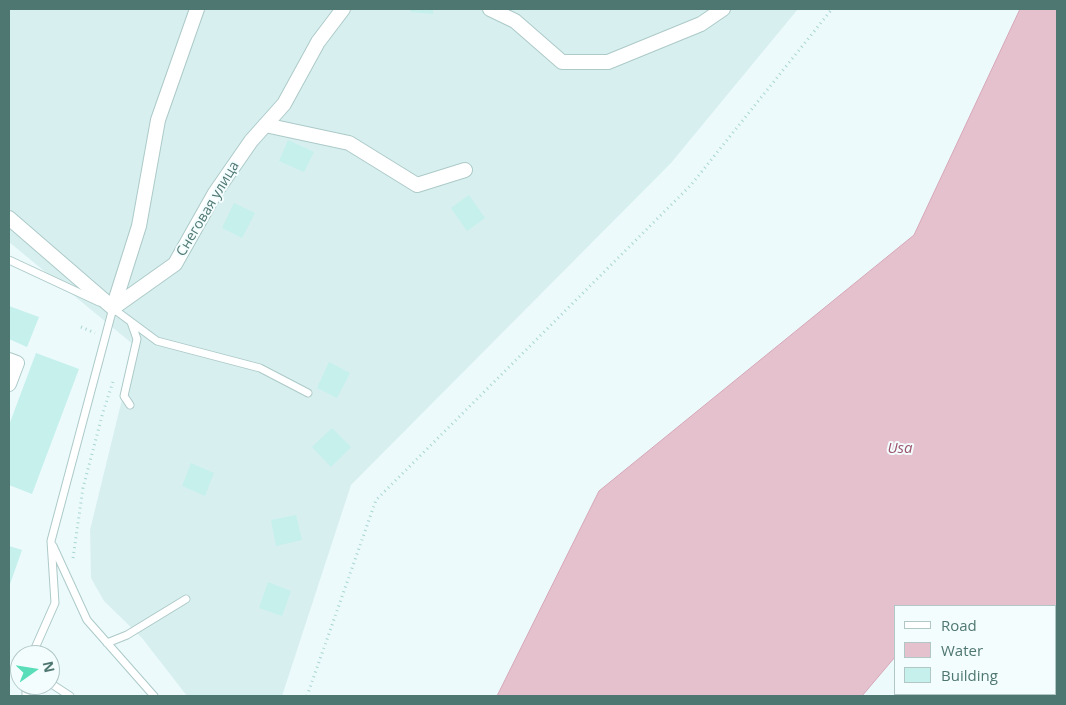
<!DOCTYPE html>
<meta charset="utf-8">
<style>
body{margin:0}
#map{position:relative;width:1066px;height:705px;overflow:hidden;background:#ecfafc;font-family:"Open Sans",sans-serif}
canvas{display:block}
.frame{position:absolute;inset:0;border:10px solid #4f7771;pointer-events:none}
.legend{position:absolute;left:894px;top:605px;width:162px;height:90px;box-sizing:border-box;background:#f3fdfe;border:1px solid #b1c7c6;margin:0;padding:6px 9px;list-style:none;font-size:15px;color:#4f7771}
.legend li{display:flex;align-items:center;gap:10px;height:25px}
.legend b{width:25px;border:1px solid #b1c7c6}
.north{position:absolute;left:10px;top:645px;width:50px;height:50px;box-sizing:border-box;background:#f3fdfe;border:1px solid #b1c7c6;border-radius:50%;rotate:77deg;font-size:14px;font-weight:700;line-height:20px;text-align:center;color:#4f7771}
.north::after{content:'';display:block;margin:auto;width:18px;height:22px;background:#59deb9;clip-path:polygon(50% 0,100% 100%,50% 72%,0 100%)}
</style>
<div id="map">
<canvas width="1066" height="705"></canvas>
<div class="frame"></div>
<ul class="legend">
<li><b style="height:6px;background:#fff"></b>Road</li>
<li><b style="height:14px;background:#e5c1ce"></b>Water</li>
<li><b style="height:14px;background:#c5f0ec"></b>Building</li>
</ul>
<div class="north">N</div>
</div>
<script>
const context = document.querySelector('canvas').getContext('2d');
context.lineJoin = 'round';
function fill(path, color) { context.fillStyle = color; context.fill(path, 'evenodd'); }
const toPath = rows => new Path2D(rows.map(r => 'M' + r).join(''));
function stroke(path, color, width, dash) { context.strokeStyle = color; context.lineWidth = width; context.lineCap = dash ? 'butt' : 'round'; context.setLineDash(dash || []); context.stroke(path); }
function label(font, color, halo, rows, align = 'center') {
  context.font = font + ' "Open Sans",sans-serif'; context.lineWidth = 4; context.setLineDash([]); context.textBaseline = 'middle'; context.strokeStyle = halo; context.fillStyle = color; for (const [text, x, y, turn = 0] of rows) {
    context.save(); context.translate(x, y); context.rotate((+turn || 0) * Math.PI / 180); context.textAlign = isNaN(turn) ? turn : align; if (halo) context.strokeText(text, 0, 0); context.fillText(text, 0, 0); context.restore();
  }
}
const residential = toPath([
 [9,9,798,9,671,163,351,485,282,696,187,696,142,638,104,601,91,578,90,530,135,346,9,242]
]);
const water = toPath([
 [1020,9,1057,9,1057,696,1027,696,1027,694,1055,694,1055,606,895,606,895,657,862,696,497,696,599,491,914,235,1020,9]
]);
const building = toPath([
 [411,9,433,9,433,14,410,12],
 [288,140,314,152,304,172,279,161],
 [469,195,485,218,467,231,451,208],
 [234,203,255,213,242,238,222,228],
 [9,306,39,317,27,347,9,339],
 [36,353,79,369,32,494,9,485,9,425],
 [329,362,350,373,337,398,317,388],
 [332,428,351,447,331,467,312,447],
 [191,463,214,473,205,496,182,486],
 [296,515,302,540,276,546,271,520],
 [9,546,22,550,9,587],
 [268,582,291,591,282,616,259,608]
]);
const path = toPath([
 [81,327,95,333],
 [73,558,83,488,103,412,113,382],
 [307,696,376,500,691,185,832,9]
]);
const service = toPath([
 [9,260,99,302],
 [111,307,157,341,260,368,308,393],
 [130,405,124,396,137,339,131,322],
 [53,546,87,620,154,696],
 [107,643,127,635,186,599],
 [32,655,55,603,51,541,113,308],
 [50,683,70,696],
 [26,685,26,696]
]);
const minor = toPath([
 [490,9,515,21,562,62,608,62,701,24,723,9],
 [265,125,349,143,417,185,465,170],
 [9,218,113,308],
 [113,308,175,264,215,193,251,141,284,104,318,42,343,9],
 [113,308,139,226,158,120,197,9],
 [9,360,17,363,9,384]
]);
const streetNames = [
 ["Снеговая улица",208,209,-59]
];
const waterNames = [
 ["Usa",900,449]
];
fill(residential, '#d8eff0');
fill(water, '#e5c1ce');
stroke(water, '#d6a7b7', 1);
fill(building, '#c5f0ec');
stroke(service, '#accac8', 9);
stroke(minor, '#accac8', 16);
stroke(path, '#a7d5d0', 3, [1, 4]);
stroke(service, '#fff', 7);
stroke(minor, '#fff', 14);
label('14px', '#4f7771', '#f3fdfe', streetNames);
label('italic 15px', '#9d546c', '#f3fdfe', waterNames);
</script>
